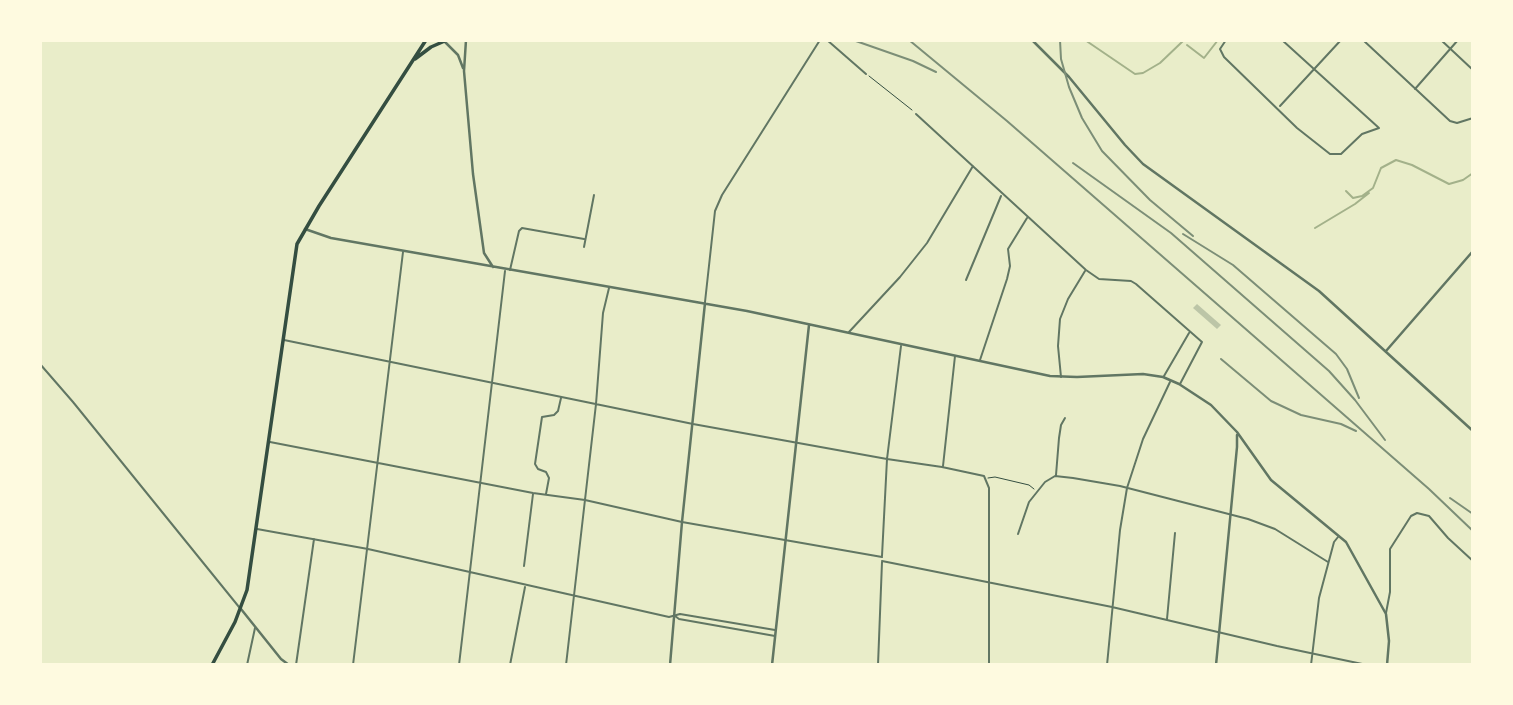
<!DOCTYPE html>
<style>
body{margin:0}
#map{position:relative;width:1513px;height:705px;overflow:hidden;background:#e9edc9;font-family:"PT Sans",sans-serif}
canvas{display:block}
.frame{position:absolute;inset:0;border:42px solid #fefae0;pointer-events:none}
</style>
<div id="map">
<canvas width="1513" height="705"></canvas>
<div class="frame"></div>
</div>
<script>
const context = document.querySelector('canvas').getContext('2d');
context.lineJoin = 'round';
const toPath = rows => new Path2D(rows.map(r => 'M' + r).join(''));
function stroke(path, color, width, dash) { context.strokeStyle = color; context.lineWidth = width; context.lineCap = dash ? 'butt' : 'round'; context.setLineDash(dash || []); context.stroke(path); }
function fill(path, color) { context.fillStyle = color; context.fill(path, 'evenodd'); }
const stream = toPath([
 [1085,40,1135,74,1143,73,1160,63,1183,41],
 [1187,45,1204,58,1218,40],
 [1346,191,1353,198,1362,196,1373,188,1381,168,1396,160,1412,165,1449,184,1463,180,1473,173],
 [1315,228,1355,204,1369,193]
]);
const building = toPath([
 [1197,304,1221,325,1217,329,1193,308]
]);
const path = toPath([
 [869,76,912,110],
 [988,478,995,477,1029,485,1034,489]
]);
const minor = toPath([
 [827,40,866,74],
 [1226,40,1220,49,1224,57,1297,128,1330,154,1341,154,1362,134,1379,128],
 [1282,40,1379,128],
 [1363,40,1450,121,1457,123,1473,118],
 [1441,40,1473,70],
 [1415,89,1458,40],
 [1280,106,1341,40],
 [916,114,1086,270,1099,279,1131,281,1136,284,1202,342,1180,384],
 [584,247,594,195],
 [510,270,519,231,522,228,584,239],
 [966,280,1001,196],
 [705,302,715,211,722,195,820,40],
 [849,332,900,277,927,243,973,166],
 [284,340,693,424,887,459,942,467,984,476,989,488,989,665],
 [980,360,1007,279,1010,266,1008,249,1027,218],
 [40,364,73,402,239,607],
 [1164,376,1189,333],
 [1061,377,1058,346,1060,319,1068,299,1085,271],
 [270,442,533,493,585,500,682,522,882,557],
 [943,466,955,356],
 [1056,475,1059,438,1061,425,1065,418],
 [546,494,549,478,546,472,538,469,535,464,542,417,554,415,558,411,561,398],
 [257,529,368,549,669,617,680,614,775,630],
 [1018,534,1029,502,1045,482,1055,476,1073,478,1120,486,1248,519,1275,529,1328,562],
 [882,556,887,459,901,346],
 [882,561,1112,607,1277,646,1367,665],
 [524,566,533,494],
 [1386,613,1390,592,1390,549,1411,516,1417,513,1429,516,1448,538,1473,561],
 [675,616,679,619,775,636],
 [1167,619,1175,533],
 [247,665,255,628],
 [296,665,314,539],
 [353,665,403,252],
 [459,665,505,271],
 [510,665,525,587],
 [566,665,596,404,603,313,609,288],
 [878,665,882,562],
 [1107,665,1120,530,1127,488,1143,439,1170,382],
 [1311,665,1319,598,1334,542,1338,537]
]);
const tertiary = toPath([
 [466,40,464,71,473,174,484,253,493,267],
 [1032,40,1069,77,1125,145,1143,164,1319,291,1473,431],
 [445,42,458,55,463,68],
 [305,229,331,238,747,311,1050,376,1077,377,1143,374,1163,377,1179,384,1211,405,1237,432,1271,480,1346,542,1386,614,1389,641,1387,665],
 [1386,351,1473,251],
 [241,609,281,659,289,665],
 [670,665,682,522,705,303],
 [772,665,809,325],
 [1216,665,1237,447,1237,435]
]);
const primary = toPath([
 [415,59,431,47,447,40],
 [212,665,235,622,247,590,297,244,319,206,426,40]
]);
const rail = toPath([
 [853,40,913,61,936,72],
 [909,40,1007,121,1217,304,1429,489,1473,531],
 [1060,40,1061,59,1069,87,1082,118,1102,151,1150,200,1193,236],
 [1073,163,1171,233,1329,371,1355,400,1385,440],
 [1183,234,1233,265,1336,354,1347,369,1359,398],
 [1221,359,1271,401,1301,415,1341,424,1356,431],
 [1450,498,1473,514]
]);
stroke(stream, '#a3b18a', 2);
fill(building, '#bcc5a7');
stroke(path, '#344e41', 1);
stroke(minor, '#617663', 2);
stroke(tertiary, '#617663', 2.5);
stroke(primary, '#344e41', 3.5);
stroke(rail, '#7c8e77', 2);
</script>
